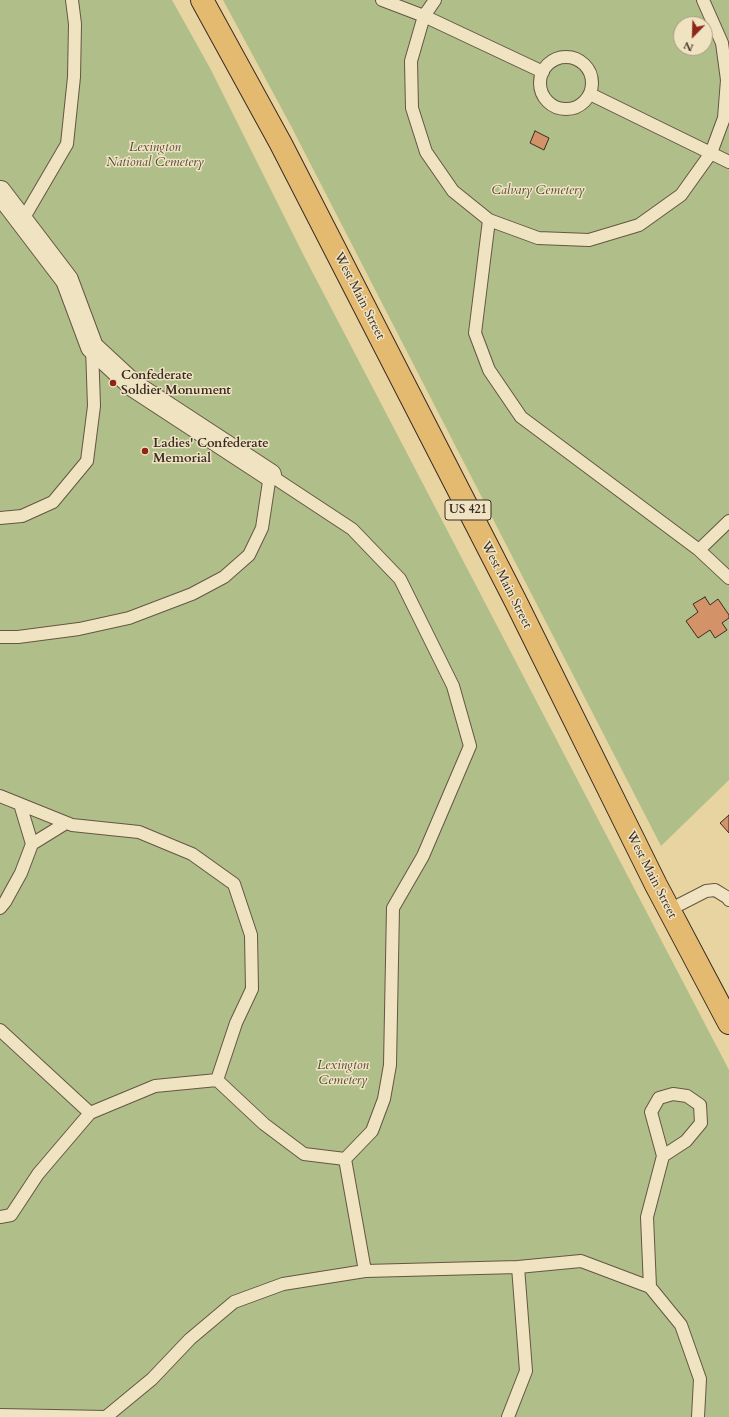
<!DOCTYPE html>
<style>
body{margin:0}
#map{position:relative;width:729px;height:1417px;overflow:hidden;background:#e7d4a1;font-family:Cardo,serif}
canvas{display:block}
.north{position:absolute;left:673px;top:16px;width:40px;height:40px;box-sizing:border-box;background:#efe3c2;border:1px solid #a79a83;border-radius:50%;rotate:203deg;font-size:11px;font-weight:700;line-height:16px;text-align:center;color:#3a2c25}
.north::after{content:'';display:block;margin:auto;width:14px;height:18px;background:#8f2418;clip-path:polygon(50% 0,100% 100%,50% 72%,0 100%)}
</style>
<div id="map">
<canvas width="729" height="1417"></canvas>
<div class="north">N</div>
</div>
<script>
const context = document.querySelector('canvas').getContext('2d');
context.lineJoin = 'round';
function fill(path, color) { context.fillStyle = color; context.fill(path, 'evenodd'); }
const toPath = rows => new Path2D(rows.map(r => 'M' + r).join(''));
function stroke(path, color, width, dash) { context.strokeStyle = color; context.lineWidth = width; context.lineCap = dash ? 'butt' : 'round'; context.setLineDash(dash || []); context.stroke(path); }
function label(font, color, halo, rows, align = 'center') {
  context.font = font + ' Cardo,serif'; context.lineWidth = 3; context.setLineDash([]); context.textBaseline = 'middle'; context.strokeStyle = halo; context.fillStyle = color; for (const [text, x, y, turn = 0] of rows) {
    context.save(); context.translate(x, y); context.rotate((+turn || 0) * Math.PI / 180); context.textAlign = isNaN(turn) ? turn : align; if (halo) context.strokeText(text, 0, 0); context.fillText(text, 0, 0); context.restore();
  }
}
const green = toPath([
 [0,0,172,0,210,68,304,256,729,1070,729,1417,0,1417],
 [223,0,729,0,729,780,661,846,291,126],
 [681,24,705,24,705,48,681,48]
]);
const building = toPath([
 [535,131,549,138,544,150,530,143,535,131],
 [705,597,710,605,718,599,729,615,729,618,722,623,727,630,715,638,710,630,698,638,686,621,698,612,693,604,705,597],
 [729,815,729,833,720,823,729,815]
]);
const service = toPath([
 [382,0,424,16,543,72],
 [435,0,424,16,411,61,412,108,426,152,453,191,489,220,538,238,589,240,639,225,681,195,711,153,724,118,727,80,722,43,703,0],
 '540 83a26 26 0 1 1 52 0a26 26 0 1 1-52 0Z',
 [590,94,729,162],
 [489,220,475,333,489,370,521,417,699,550],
 [22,221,67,144,74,77,75,24,72,0],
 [0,518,22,516,53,502,87,461,94,406,92,347],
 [729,521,699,550,729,578],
 [0,637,18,637,79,629,129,618,192,594,224,577,249,555,262,528,270,475,352,529,400,579,453,686,470,746,423,856,393,908,390,1065,384,1099,372,1131,345,1159,304,1154,264,1124,217,1080,236,1023,252,989,251,935,234,884,192,854,139,832,72,825,0,796],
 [32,844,66,823],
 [0,908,5,902,21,873,32,844,20,804],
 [669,910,706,891,715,890,728,898,729,900],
 [0,1030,90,1113],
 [345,1159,365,1271],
 [0,1217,11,1215,38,1174,90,1113,155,1086,217,1080],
 [518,1267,581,1261,650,1287,681,1325,700,1379,698,1417],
 [650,1287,647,1217,663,1156,686,1141,701,1123,700,1105,687,1096,673,1094,659,1098,651,1112,663,1156],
 [0,1415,106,1417,152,1379,190,1339,234,1302,283,1284,365,1271,518,1267,526,1371,508,1417]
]);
const minor = toPath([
 [0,192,67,280,92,347,134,386,270,475]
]);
const primary = toPath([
 [202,0,281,144,516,602,656,885,729,1023]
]);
const markers = [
 [113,383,4,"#8f2418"],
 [145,451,4,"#8f2418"]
];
const shields = [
 [468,510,46]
];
const shieldNames = [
 ["US 421",468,510]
];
const parkNames = [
 ["Lexington",155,148],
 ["National Cemetery",155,163],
 ["Calvary Cemetery",538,191],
 ["Lexington",343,1066],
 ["Cemetery",343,1081]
];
const streetNames = [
 ["West Main Street",359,296,63],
 ["West Main Street",506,585,63],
 ["West Main Street",651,875,63]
];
const poiNames = [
 ["Confederate",121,376],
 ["Soldier Monument",121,391],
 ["Ladies' Confederate",153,444],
 ["Memorial",153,459]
];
fill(green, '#b0be89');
fill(building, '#d39267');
stroke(building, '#3a2c25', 1);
stroke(service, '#655644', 14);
stroke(minor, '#655644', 24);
stroke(primary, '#3a2c25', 24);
stroke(service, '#efe3c2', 12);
stroke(minor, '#efe3c2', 22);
stroke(primary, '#e4ba70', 22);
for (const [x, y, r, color] of markers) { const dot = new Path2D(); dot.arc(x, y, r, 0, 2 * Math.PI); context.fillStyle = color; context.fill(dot); stroke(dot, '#efe3c2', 1.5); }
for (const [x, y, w] of shields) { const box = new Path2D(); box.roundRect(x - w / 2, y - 10, w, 20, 3); context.fillStyle = '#efe3c2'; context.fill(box); stroke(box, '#3a2c25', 1); }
label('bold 12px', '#3a2c25', null, shieldNames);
label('italic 13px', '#524939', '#efe3c2', parkNames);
label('13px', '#3a2c25', '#efe3c2', streetNames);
label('bold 13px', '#3a2c25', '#efe3c2', poiNames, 'left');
</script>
